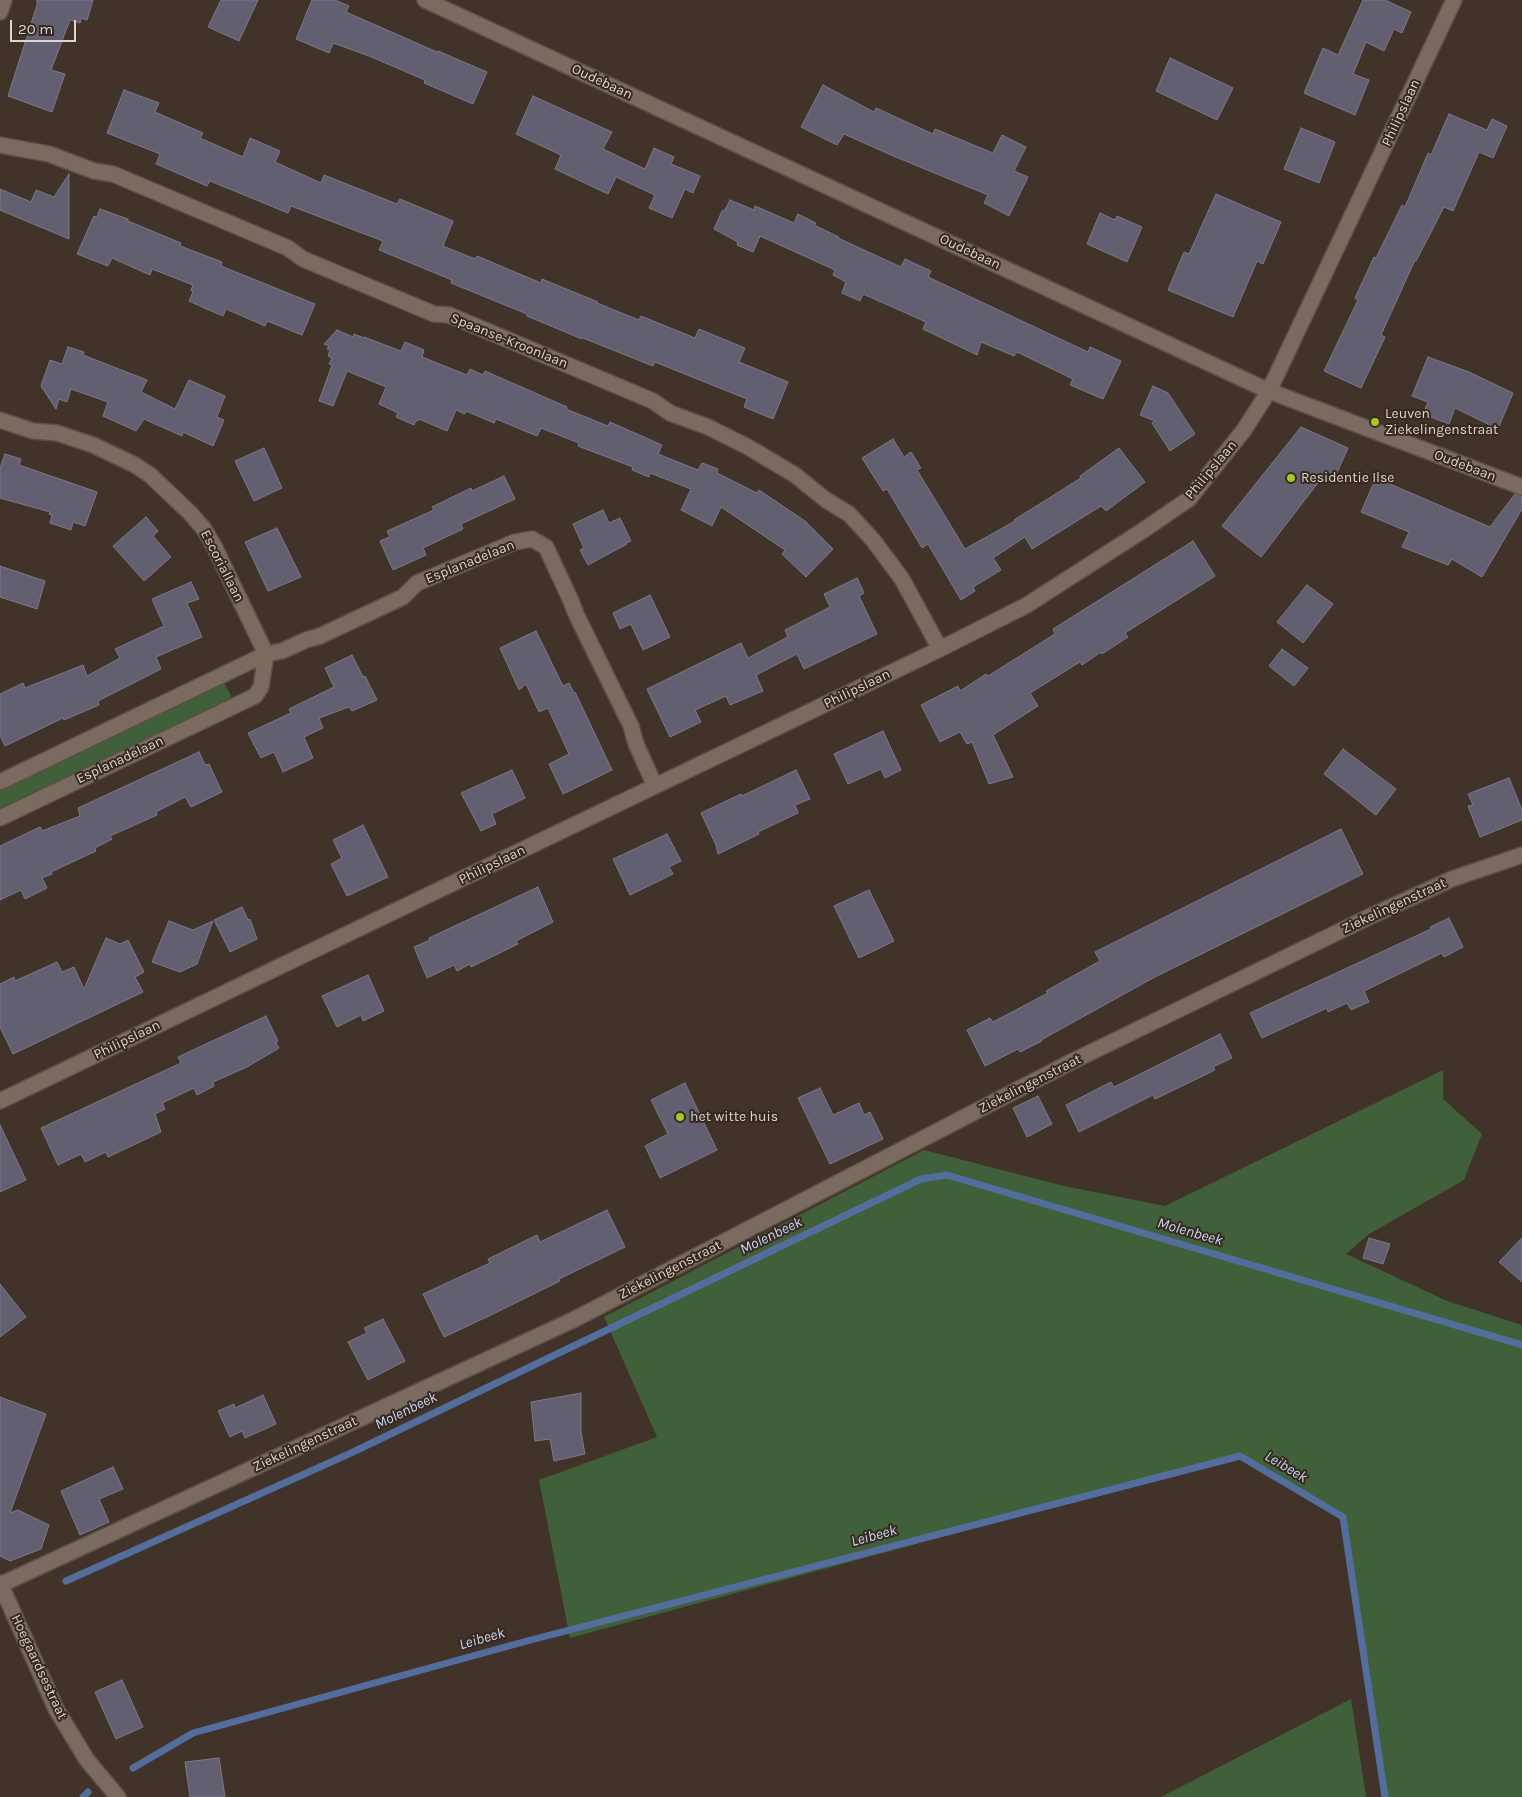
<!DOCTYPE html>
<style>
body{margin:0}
#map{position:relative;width:1522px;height:1797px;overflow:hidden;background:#413329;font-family:Karla,sans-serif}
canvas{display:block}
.scale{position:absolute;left:10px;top:20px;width:66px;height:22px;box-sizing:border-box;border:2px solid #ded5cf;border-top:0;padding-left:6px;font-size:15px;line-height:18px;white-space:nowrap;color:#ded5cf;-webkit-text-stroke:4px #37291f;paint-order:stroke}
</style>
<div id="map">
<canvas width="1522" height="1797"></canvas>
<div class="scale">20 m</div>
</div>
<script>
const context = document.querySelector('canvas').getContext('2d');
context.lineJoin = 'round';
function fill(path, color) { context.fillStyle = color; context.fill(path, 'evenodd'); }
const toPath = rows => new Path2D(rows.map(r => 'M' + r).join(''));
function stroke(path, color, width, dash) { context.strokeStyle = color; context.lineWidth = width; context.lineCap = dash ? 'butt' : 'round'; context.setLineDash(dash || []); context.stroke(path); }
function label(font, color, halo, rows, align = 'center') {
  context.font = font + ' Karla,sans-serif'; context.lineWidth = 4; context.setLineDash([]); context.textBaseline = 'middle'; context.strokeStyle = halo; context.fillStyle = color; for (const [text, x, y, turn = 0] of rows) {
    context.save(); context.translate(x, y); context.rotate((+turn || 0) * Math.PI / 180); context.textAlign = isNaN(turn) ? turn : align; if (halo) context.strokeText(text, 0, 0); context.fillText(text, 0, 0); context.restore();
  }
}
const green = toPath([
 [222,679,231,696,228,701,0,808,0,785],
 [1443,1070,1443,1099,1482,1134,1464,1180,1369,1234,1346,1254,1447,1301,1522,1325,1522,1797,1383,1797,1343,1517,1240,1456,570,1638,539,1480,657,1437,604,1317,924,1150,1064,1186,1165,1206],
 [1351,1699,1366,1797,1161,1797]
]);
const stream = toPath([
 [66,1581,351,1453,921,1179,947,1175,1522,1345],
 [133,1768,193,1733,527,1641,1240,1456,1343,1517,1385,1797],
 [83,1797,88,1792]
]);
const building = toPath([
 [37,0,93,0,87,20,81,18,80,23,70,20,51,70,65,74,52,112,8,96,37,5,37,0],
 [221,0,258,0,239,41,208,27,221,0],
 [312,0,335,0,349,6,346,12,437,52,438,51,487,72,473,104,424,83,425,80,369,56,333,43,329,53,296,39,312,0],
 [1363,0,1385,0,1411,12,1402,33,1394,29,1384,51,1366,42,1353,74,1369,80,1355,115,1304,93,1323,48,1338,55,1363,0],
 [1170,58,1233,88,1217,120,1156,91,1170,58],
 [823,85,874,112,876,108,933,134,935,129,993,153,1002,135,1026,147,1014,171,1028,177,1009,216,984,203,988,195,891,155,844,134,837,145,801,127,823,85],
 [124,90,159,103,155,112,203,133,200,138,243,157,250,138,280,151,275,162,321,183,324,175,397,204,400,199,453,221,443,246,475,259,477,256,541,283,542,279,598,302,597,303,639,320,641,316,695,338,699,329,745,348,739,362,788,382,773,419,744,407,747,399,655,362,653,366,583,338,582,339,527,316,527,314,451,283,452,280,379,250,383,241,291,206,288,213,210,181,207,186,156,164,160,154,107,133,124,90],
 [533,96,612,132,603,149,645,169,654,148,674,157,671,164,700,176,693,193,685,189,672,218,649,208,655,195,616,177,608,194,555,169,561,155,516,134,533,96],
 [1449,114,1487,130,1492,119,1507,126,1493,158,1479,152,1453,211,1444,207,1416,261,1415,260,1381,335,1385,337,1361,388,1324,371,1358,300,1355,298,1374,257,1376,258,1402,205,1405,207,1428,153,1431,155,1449,114],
 [1301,128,1335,142,1319,183,1284,169,1301,128],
 [69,174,69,239,0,210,0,189,31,202,36,190,54,197,69,174],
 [1216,194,1281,222,1263,264,1257,261,1233,317,1168,290,1184,252,1189,254,1216,194],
 [730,200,754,210,755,206,794,223,798,214,816,223,814,225,839,237,838,238,901,267,905,259,931,271,928,277,1088,352,1090,347,1121,361,1103,399,1070,385,1073,379,1017,352,1014,356,981,342,977,355,923,329,926,322,863,294,860,301,842,293,846,282,833,275,835,270,760,236,753,252,737,245,738,242,714,229,722,211,725,210,730,200],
 [100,209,128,219,128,221,181,243,180,246,222,262,221,266,315,304,302,335,267,321,265,326,226,309,223,316,202,307,189,301,193,292,191,290,193,285,152,269,150,275,112,258,108,266,77,254,94,216,97,217,100,209],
 [1100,213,1115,220,1117,216,1142,227,1127,262,1087,244,1100,213],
 [337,330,353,337,354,334,364,338,364,337,401,351,405,342,424,350,422,357,467,375,470,369,483,375,485,371,567,407,566,409,608,426,610,422,662,445,658,454,698,470,702,463,718,469,717,473,757,493,759,490,805,521,833,549,806,577,782,554,785,550,721,507,712,526,681,510,691,489,650,473,649,477,632,470,633,467,578,446,579,443,541,428,537,436,496,419,494,423,466,411,465,414,456,410,447,431,419,419,418,421,416,420,414,425,396,417,398,413,379,404,386,387,347,371,333,406,319,401,332,365,329,364,332,358,328,356,330,350,327,349,329,346,324,344,337,330],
 [68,347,84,352,83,355,147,380,141,392,175,409,189,380,225,396,217,417,224,420,213,446,183,432,182,436,144,419,136,431,103,416,108,402,71,389,67,402,59,399,56,409,41,386,50,360,62,364,68,347],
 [1428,357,1469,372,1513,393,1498,429,1455,408,1449,424,1423,414,1428,402,1412,396,1428,357],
 [1153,386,1168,393,1195,434,1170,451,1152,423,1155,421,1140,415,1153,386],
 [1301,427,1348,448,1336,475,1327,471,1261,557,1222,526,1301,427],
 [893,439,904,457,911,452,921,468,917,470,965,549,1015,521,1014,520,1081,478,1080,476,1119,448,1145,482,1106,511,1101,506,1032,549,1025,537,993,558,1001,570,973,587,975,591,961,600,928,544,922,548,887,489,883,491,862,458,893,439],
 [264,448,282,488,254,501,235,461,264,448],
 [5,454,21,459,19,465,97,492,85,526,73,522,71,530,50,523,52,515,49,514,50,512,0,498,0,468,5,454],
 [504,476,515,499,461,524,463,529,423,548,426,555,393,570,380,541,390,537,387,531,434,510,432,507,471,488,472,491,504,476],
 [1376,478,1490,527,1515,494,1522,496,1522,509,1482,577,1452,559,1448,565,1402,547,1409,532,1361,512,1376,478],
 [603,510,609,523,620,518,631,541,626,543,627,544,588,565,580,550,584,548,573,524,603,510],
 [146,517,158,531,153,536,171,557,144,581,113,546,146,517],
 [277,528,301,577,268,591,245,542,277,528],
 [1193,541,1215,576,1125,633,1128,637,1102,654,1101,652,1082,665,1080,662,1030,693,1038,706,993,735,1013,777,989,784,972,742,967,744,960,732,940,742,921,705,958,686,960,691,986,674,988,676,1055,634,1053,629,1193,541],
 [0,566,45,581,37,609,0,597,0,566],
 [857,578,864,593,859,596,877,634,804,669,797,654,756,675,763,691,730,705,726,696,695,710,701,722,670,737,647,689,741,643,748,658,788,637,785,630,830,607,824,594,857,578],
 [191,582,199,599,187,603,202,637,156,657,161,669,98,701,99,705,64,720,63,718,5,746,0,735,0,694,23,683,25,688,83,665,87,676,120,658,115,649,164,626,152,599,191,582],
 [1307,585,1333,604,1303,643,1277,622,1307,585],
 [650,595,670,637,643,650,631,624,620,629,613,613,650,595],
 [536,631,563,686,569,683,574,693,575,692,612,770,563,794,549,764,569,754,548,708,539,712,526,684,519,690,500,648,536,631],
 [1282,649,1308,668,1294,686,1269,666,1282,649],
 [352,655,363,677,365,676,377,700,352,711,349,707,319,718,323,728,304,737,313,758,283,772,274,752,261,758,248,733,291,713,289,709,334,687,325,668,352,655],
 [883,731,901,770,885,778,881,769,848,784,834,754,883,731],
 [1343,749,1396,789,1376,815,1324,774,1343,749],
 [199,752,205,765,209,764,222,792,191,807,185,797,156,812,157,815,110,836,112,839,95,848,96,851,51,872,52,874,42,878,47,888,25,899,21,890,0,900,0,846,40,827,42,831,80,816,78,808,199,752],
 [512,770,525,798,492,814,496,824,481,831,461,793,512,770],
 [796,770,810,799,795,805,798,813,758,832,759,834,718,854,716,845,701,813,741,794,742,796,796,770],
 [1509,778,1522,810,1522,820,1480,837,1468,806,1473,805,1468,794,1509,778],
 [363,825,388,877,347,896,331,864,342,858,333,840,363,825],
 [1341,829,1363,874,1153,978,1041,1040,1042,1041,1020,1052,1018,1049,985,1066,967,1030,990,1018,993,1022,1048,993,1046,991,1100,961,1095,952,1341,829],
 [667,834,681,861,669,867,673,874,630,895,613,859,667,834],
 [538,887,553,922,516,941,518,944,471,967,470,964,457,971,454,965,427,978,414,947,430,940,429,938,444,931,538,887],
 [869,890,894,941,859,958,834,906,869,890],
 [242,907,248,920,250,919,257,939,230,952,214,920,242,907],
 [1449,918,1463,947,1444,957,1442,953,1364,991,1369,1002,1351,1010,1347,1003,1328,1012,1327,1008,1262,1038,1250,1013,1431,929,1430,927,1449,918],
 [169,921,193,930,213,921,197,964,180,972,152,962,169,921],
 [106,938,120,944,128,940,144,972,135,977,143,992,13,1054,0,1027,0,984,14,977,15,981,57,962,62,972,74,967,84,989,106,938],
 [368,975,384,1011,363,1021,361,1015,337,1027,322,996,368,975],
 [266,1016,278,1041,276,1043,279,1048,247,1067,213,1082,214,1086,197,1095,194,1088,162,1103,165,1109,155,1114,161,1132,108,1157,106,1152,85,1162,81,1154,58,1165,41,1128,181,1063,178,1057,266,1016],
 [1220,1034,1232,1058,1213,1067,1215,1070,1178,1088,1155,1099,1153,1095,1079,1132,1066,1105,1111,1082,1114,1087,1220,1034],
 [685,1083,717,1150,660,1178,645,1146,668,1134,651,1100,685,1083],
 [820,1088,833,1115,859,1103,864,1115,870,1112,883,1139,830,1164,798,1098,820,1088],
 [1038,1096,1052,1124,1027,1137,1013,1108,1038,1096],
 [0,1125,26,1180,0,1192,0,1125],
 [607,1210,625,1247,559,1279,560,1281,489,1316,444,1337,423,1294,490,1263,488,1259,537,1235,540,1242,607,1210],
 [1369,1238,1390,1244,1383,1264,1363,1258,1369,1238],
 [1522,1238,1522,1282,1499,1262,1522,1238],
 [0,1284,26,1317,0,1337,0,1284],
 [383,1319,405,1361,368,1380,348,1342,367,1333,364,1328,383,1319],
 [581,1393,581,1432,585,1454,554,1461,550,1439,535,1441,531,1402,581,1393],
 [263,1395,276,1424,245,1438,242,1431,230,1437,218,1411,234,1404,235,1408,263,1395],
 [0,1397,46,1414,10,1513,18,1510,49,1525,41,1549,10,1561,0,1556,0,1397],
 [113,1467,123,1489,99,1499,109,1522,80,1535,61,1491,113,1467],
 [122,1680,143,1727,116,1739,95,1692,122,1680],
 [219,1758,225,1797,190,1797,185,1762,219,1758]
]);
const street = toPath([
 [425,0,1269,391,1522,487],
 [0,12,4,0],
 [0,145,49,154,94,171,113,174,288,248,303,259,434,314,449,315,653,401,670,413,708,427,748,447,795,475,826,500,849,514,873,540,902,579,940,649],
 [0,420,33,431,57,433,93,445,135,465,150,475,190,513,204,529,215,548,266,654],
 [0,782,266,654,282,651,306,640,320,636,403,597,417,583,515,542,532,539,546,547,571,601,576,614,631,726,636,744,655,786],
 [0,818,255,696,261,687,266,654],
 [0,1101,940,649,1027,605,1142,531,1189,499,1244,430,1269,391,1454,0],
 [0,1583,56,1709,87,1760,118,1797],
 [2,1584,573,1320,1073,1061,1371,916,1452,879,1522,855]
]);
const markers = [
 [1375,422,5,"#a4c825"],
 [1291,478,5,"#a4c825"],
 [680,1117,5,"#a4c825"]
];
const streetNames = [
 ["Oudebaan",602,82,25],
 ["Philipslaan",1401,113,-65],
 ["Oudebaan",970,252,25],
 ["Spaanse-Kroonlaan",509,341,22],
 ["Oudebaan",1465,466,21],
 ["Philipslaan",1211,470,-50],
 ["Esplanadelaan",470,562,-22],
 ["Escoriallaan",222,566,63],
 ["Philipslaan",857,689,-26],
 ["Esplanadelaan",120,760,-25],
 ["Philipslaan",492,865,-26],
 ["Ziekelingenstraat",1394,906,-25],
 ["Philipslaan",127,1040,-26],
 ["Ziekelingenstraat",1030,1084,-27],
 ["Ziekelingenstraat",670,1270,-27],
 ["Ziekelingenstraat",305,1444,-25],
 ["Hoegaardsestraat",39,1667,65]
];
const poiNames = [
 ["Leuven",1385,414],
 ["Ziekelingenstraat",1385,430],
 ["Residentie Ilse",1301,478],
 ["het witte huis",690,1117]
];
const waterNames = [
 ["Molenbeek",1190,1232,16],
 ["Molenbeek",771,1236,-26],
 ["Molenbeek",406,1411,-26],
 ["Leibeek",1286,1467,31],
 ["Leibeek",874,1536,-15],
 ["Leibeek",482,1639,-16]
];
fill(green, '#3f6038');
stroke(stream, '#536d9d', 7);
fill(building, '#615f70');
stroke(building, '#7c798b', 1);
stroke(street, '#5b4f46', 18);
stroke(street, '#7a6a5f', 15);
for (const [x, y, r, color] of markers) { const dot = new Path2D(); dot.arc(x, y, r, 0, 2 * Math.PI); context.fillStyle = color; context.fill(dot); stroke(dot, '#37291f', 2); }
label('14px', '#ded5cf', '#37291f', streetNames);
label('14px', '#ded5cf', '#37291f', poiNames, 'left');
label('italic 15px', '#c6d7f4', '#37291f', waterNames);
</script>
